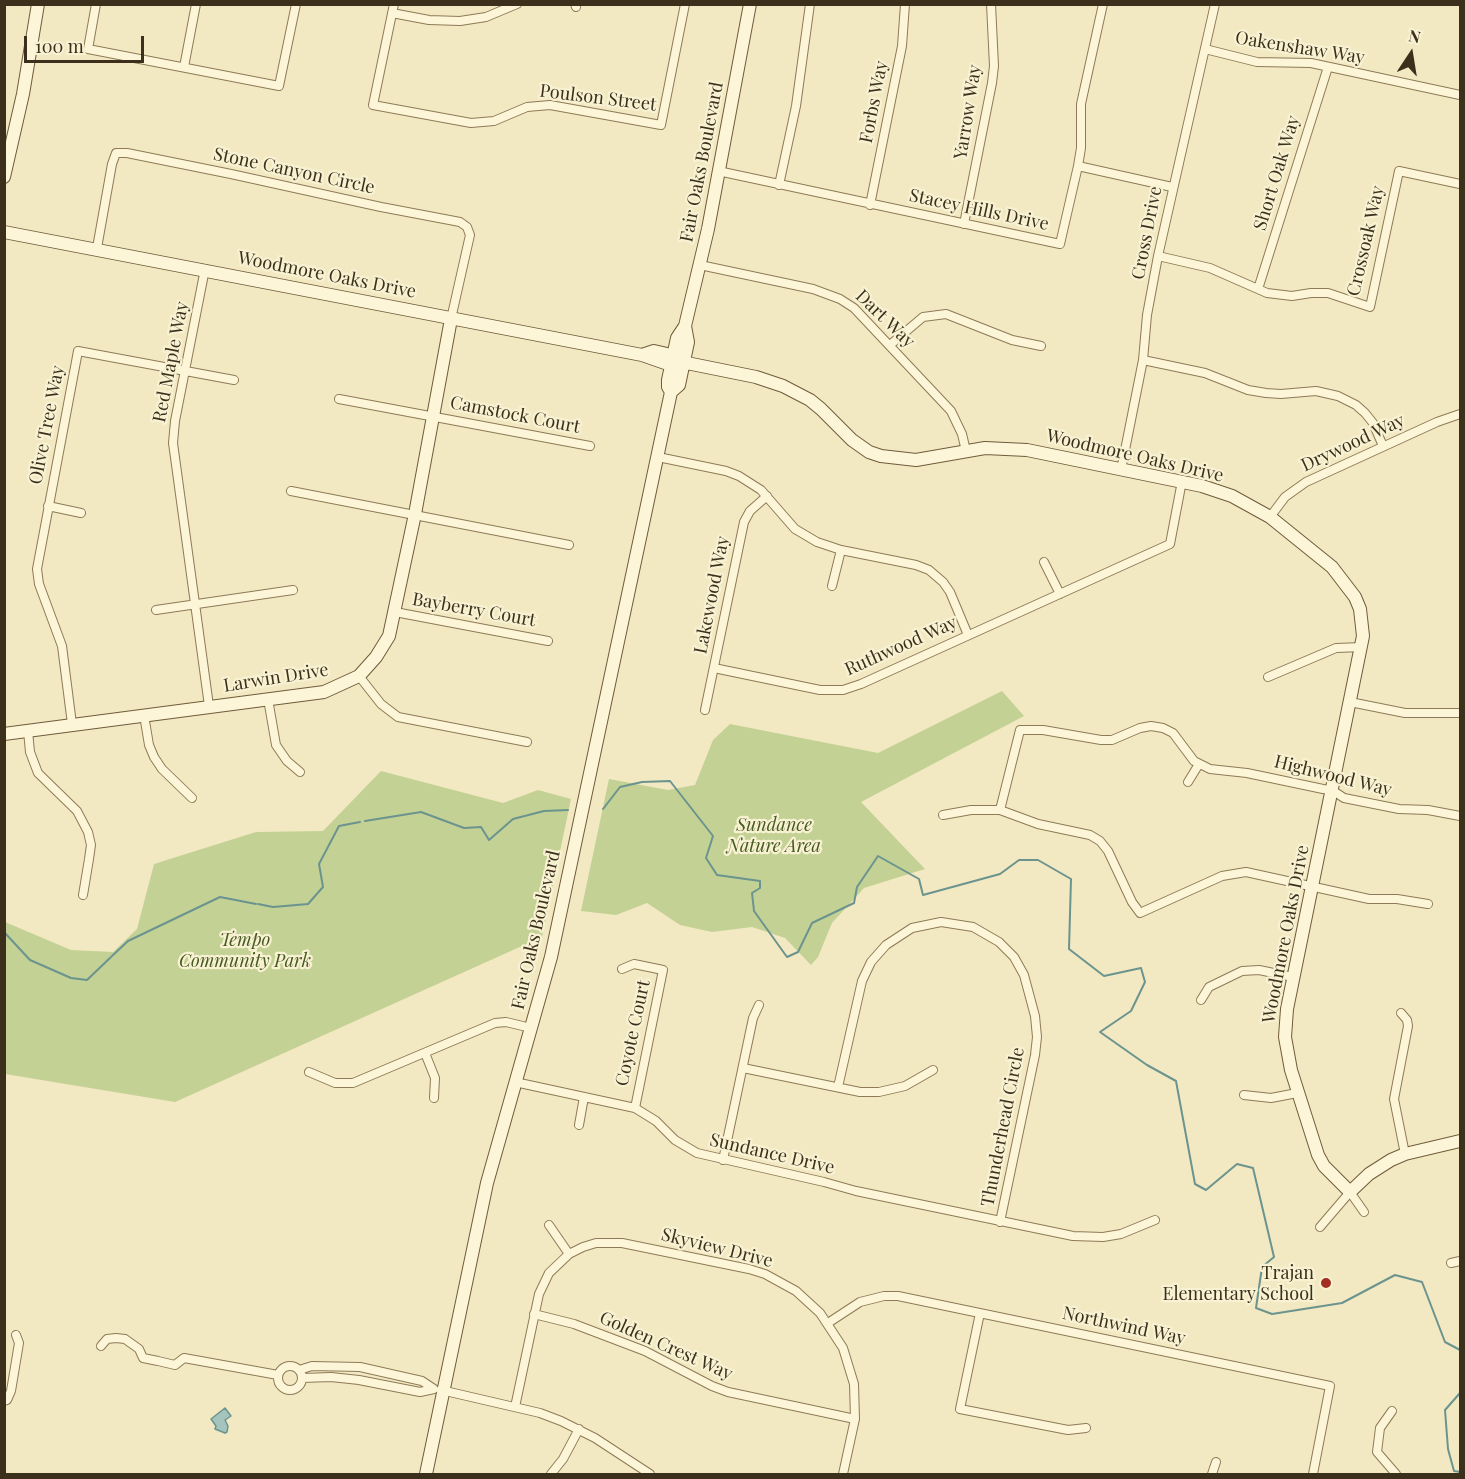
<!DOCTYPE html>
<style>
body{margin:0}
#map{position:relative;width:1465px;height:1479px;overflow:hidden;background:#f2e9c2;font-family:"Playfair Display",serif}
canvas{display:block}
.frame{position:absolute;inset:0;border:6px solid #3c301d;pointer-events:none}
.north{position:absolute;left:1381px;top:24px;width:60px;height:60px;-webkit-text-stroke:4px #f8f2d3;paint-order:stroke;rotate:12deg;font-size:16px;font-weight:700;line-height:24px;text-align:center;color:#3c301d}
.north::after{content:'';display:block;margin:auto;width:21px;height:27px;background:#3c301d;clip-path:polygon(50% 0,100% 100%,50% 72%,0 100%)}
.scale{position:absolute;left:24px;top:36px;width:120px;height:27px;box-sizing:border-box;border:3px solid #3c301d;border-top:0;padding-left:8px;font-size:18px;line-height:21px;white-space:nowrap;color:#3c301d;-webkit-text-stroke:4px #f8f2d3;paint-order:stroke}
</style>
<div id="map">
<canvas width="1465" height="1479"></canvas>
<div class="frame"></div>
<div class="north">N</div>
<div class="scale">100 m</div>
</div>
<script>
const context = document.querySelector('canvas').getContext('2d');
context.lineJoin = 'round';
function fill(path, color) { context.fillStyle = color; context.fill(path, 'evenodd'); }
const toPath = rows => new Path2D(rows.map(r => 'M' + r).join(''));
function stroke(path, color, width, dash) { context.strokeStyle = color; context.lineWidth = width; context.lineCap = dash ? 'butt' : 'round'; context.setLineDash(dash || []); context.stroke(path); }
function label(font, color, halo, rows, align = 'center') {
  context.font = font + ' "Playfair Display",serif'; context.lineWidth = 4.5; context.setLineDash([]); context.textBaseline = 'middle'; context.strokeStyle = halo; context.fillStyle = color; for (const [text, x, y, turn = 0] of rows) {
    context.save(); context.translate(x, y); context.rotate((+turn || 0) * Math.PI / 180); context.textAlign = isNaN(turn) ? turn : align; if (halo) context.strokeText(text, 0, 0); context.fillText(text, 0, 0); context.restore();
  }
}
const green = toPath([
 [1002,691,1024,716,861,802,925,869,864,888,832,923,818,957,811,965,785,938,752,927,712,932,680,925,647,903,616,915,581,911,609,779,668,790,695,785,713,740,730,724,878,753],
 [381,771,503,803,538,790,571,799,542,937,175,1102,5,1074,5,922,71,950,113,952,137,929,154,864,256,832,323,831]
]);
const water = toPath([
 [225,1408,231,1416,225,1420,228,1426,227,1432,225,1433,215,1429,216,1426,211,1419,225,1408]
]);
const stream = toPath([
 [603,809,620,787,642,782,670,781,713,836,706,858,717,875,760,881,760,888,752,893,754,911,787,957,798,952,812,923,854,903,857,887,878,856,919,879,923,895,1000,874,1019,860,1038,860,1071,879,1069,949,1104,976,1141,968,1145,982,1131,1011,1100,1032,1147,1065,1176,1081,1195,1184,1206,1190,1237,1164,1253,1168,1274,1257,1262,1267,1256,1308,1272,1314,1342,1303,1395,1275,1422,1282,1445,1342,1460,1350],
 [365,821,421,812,464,828,481,827,489,840,513,819,544,811,568,810],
 [258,904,273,907,308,904,323,887,319,864,339,826,360,822],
 [4,932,30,960,71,978,87,980,111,957],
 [112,956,128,941,220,897,256,904],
 [1460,1393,1445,1410,1448,1449,1454,1471,1460,1472]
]);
const street = toPath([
 [96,4,88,49,279,86,296,4],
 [394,4,373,105,471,123,494,121,527,107,550,105,661,125,685,4],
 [575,4,576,7],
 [392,13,429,20,460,21,486,17,517,4],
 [1205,49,1257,62,1311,63,1460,95],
 [184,67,196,4],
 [1078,166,1172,187],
 [718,171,1060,244,1078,166,1081,148,1081,104,1103,4],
 [779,185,796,106,810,4],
 [870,205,902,46,905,4],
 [964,224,992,83,994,66,991,4],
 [97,248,112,164,116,153,127,153,231,174,381,207,460,222,467,227,470,235,451,319],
 [1158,256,1210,268,1267,293,1292,296,1311,293,1328,293,1370,307,1399,171,1460,184],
 [700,265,813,289,840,299,854,308,951,411,962,434,966,451],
 [205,269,175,421,173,443,209,706],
 [1258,289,1328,67],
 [890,345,923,317,946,314,1012,340,1041,346],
 [1143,360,1205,373,1248,390,1266,393,1281,394,1316,391,1338,396,1356,405,1365,413,1373,423,1383,446],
 [339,399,590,446],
 [658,457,726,471,739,476,761,490,795,529,817,542,841,550,916,565,929,570,943,582,950,592,968,635],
 [1121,470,1143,360,1147,315,1158,256,1215,4],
 [291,491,569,545],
 [48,506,81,513],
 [1270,517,1285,497,1306,482,1437,422,1460,414],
 [1044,562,1060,594],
 [832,586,841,550],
 [156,610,293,590],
 [395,612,548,641],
 [714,668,820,690,843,690,861,684,1170,544,1182,481],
 [359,676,381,704,398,717,527,742],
 [1268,677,1336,648,1362,647],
 [268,699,276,745,287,761,300,772],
 [1350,702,1405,713,1460,713],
 [705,710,744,522,750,511,767,496],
 [144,715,149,745,154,757,162,769,192,798],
 [72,724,62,646,39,584,37,569,78,351,234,380],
 [28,731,30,752,38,773,77,811,88,832,91,845,89,859,83,895],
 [1188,782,1199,764],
 [1000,810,1020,730,1043,730,1101,740,1112,740,1140,728,1151,726,1163,728,1173,733,1194,761,1210,769,1247,773,1323,789,1332,790,1344,798,1399,809,1428,810,1460,816],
 [943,815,971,810,1000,810,1038,824,1090,835,1100,841,1108,851,1132,902,1140,913,1222,876,1246,872,1369,899,1397,899,1428,904],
 [622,969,634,964,663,970,635,1108],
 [1201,1000,1209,987,1242,971,1259,970,1293,977],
 [1401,1013,1407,1020,1408,1026,1394,1099,1405,1154],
 [425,1053,435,1078,434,1098],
 [743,1068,860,1092,879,1092,905,1086,933,1070],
 [309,1072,335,1083,353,1083,495,1023,506,1022,531,1028],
 [515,1082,635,1108,656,1121,675,1140,697,1153,824,1182,856,1191,1073,1236,1103,1237,1121,1234,1155,1220],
 [838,1087,862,981,871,962,886,945,912,928,941,922,973,927,999,942,1014,957,1024,975,1035,1016,1037,1037,1035,1055,1000,1222],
 [1244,1095,1271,1098,1297,1093],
 [579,1125,584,1097],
 [723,1160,753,1018,759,1005],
 [549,1225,569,1254],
 [1320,1227,1350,1192,1364,1212],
 [1451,1263,1460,1261],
 [980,1313,960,1409,1068,1430,1086,1428],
 [534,1314,574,1324,645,1351,712,1386,728,1392,855,1419],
 [828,1323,860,1302,884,1296,898,1296,1330,1386,1313,1474],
 [101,1346,107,1339,116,1338,125,1339,139,1349,143,1358,158,1361,175,1365,184,1358,278,1375],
 '278 1378a12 12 0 1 1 24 0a12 12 0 1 1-24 0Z',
 [299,1370,312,1366,360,1367,422,1381,434,1389,420,1392,359,1380,331,1377,302,1378],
 [441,1390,540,1413,561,1421,595,1438,650,1474],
 [4,1401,7,1400,11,1391,19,1343,16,1335],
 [515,1407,539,1294,549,1273,569,1254,583,1247,596,1243,622,1243,749,1269,765,1274,796,1291,820,1313,843,1348,854,1384,855,1419,843,1474],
 [1392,1411,1380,1428,1377,1452,1396,1474],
 [551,1474,563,1459,579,1429],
 [1212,1474,1216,1462]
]);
const secondary = toPath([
 [4,177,23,94,38,4],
 [4,232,642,355,665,363,672,360],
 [642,355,654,351,667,354,672,360,756,377,783,386,810,400,821,409,852,440,869,452,881,456,916,460,985,448,1027,450,1202,486,1232,496,1270,517,1332,567,1355,597,1360,609,1363,636,1287,1009,1285,1037,1291,1070,1318,1155,1324,1166,1350,1192,1369,1174,1391,1160,1405,1154,1460,1141],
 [671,392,679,385,688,342,685,326],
 [4,734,324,692,359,676,376,657,389,636,415,514,451,319],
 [426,1474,487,1183,551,957,671,392,668,387,668,380,677,338,685,326,708,229,750,4]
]);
const markers = [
 [1326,1283,6,"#a22f22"]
];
const streetNames = [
 ["Oakenshaw Way",1300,48,9],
 ["Poulson Street",598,98,7],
 ["Forbs Way",874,102,-79],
 ["Yarrow Way",968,112,-81],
 ["Fair Oaks Boulevard",702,162,-79],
 ["Stone Canyon Circle",294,171,12],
 ["Short Oak Way",1277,173,-73],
 ["Stacey Hills Drive",979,210,12],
 ["Cross Drive",1147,233,-79],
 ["Crossoak Way",1366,241,-77],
 ["Woodmore Oaks Drive",327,275,11],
 ["Dart Way",885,319,44],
 ["Red Maple Way",171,362,-79],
 ["Camstock Court",515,415,11],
 ["Olive Tree Way",47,425,-79],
 ["Drywood Way",1353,443,-25],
 ["Woodmore Oaks Drive",1135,456,13],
 ["Lakewood Way",712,595,-79],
 ["Bayberry Court",474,610,10],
 ["Ruthwood Way",901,646,-24],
 ["Larwin Drive",276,678,-9],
 ["Highwood Way",1333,776,14],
 ["Fair Oaks Boulevard",536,930,-77],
 ["Woodmore Oaks Drive",1286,934,-79],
 ["Coyote Court",633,1033,-78],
 ["Thunderhead Circle",1003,1127,-79],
 ["Sundance Drive",772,1154,13],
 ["Skyview Drive",717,1248,14],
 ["Northwind Way",1124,1326,12],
 ["Golden Crest Way",666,1346,24]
];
const parkNames = [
 ["Sundance",774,825],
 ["Nature Area",774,846],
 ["Tempo",245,940],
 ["Community Park",245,961]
];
const poiNames = [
 ["Trajan",1314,1273],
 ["Elementary School",1314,1294]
];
fill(green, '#c3d195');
fill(water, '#a5c4be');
stroke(water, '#6b948e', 1.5);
stroke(stream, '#6b948e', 2);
stroke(street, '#8e7a57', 10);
stroke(secondary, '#705b3b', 14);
stroke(street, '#fcf5d7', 8);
stroke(secondary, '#fcf5d7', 12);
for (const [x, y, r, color] of markers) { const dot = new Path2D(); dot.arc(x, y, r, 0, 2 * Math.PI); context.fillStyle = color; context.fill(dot); stroke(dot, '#f8f2d3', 2); }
label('18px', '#3c301d', '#f8f2d3', streetNames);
label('italic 18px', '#465a22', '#f8f2d3', parkNames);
label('18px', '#3c301d', '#f8f2d3', poiNames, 'right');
</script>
